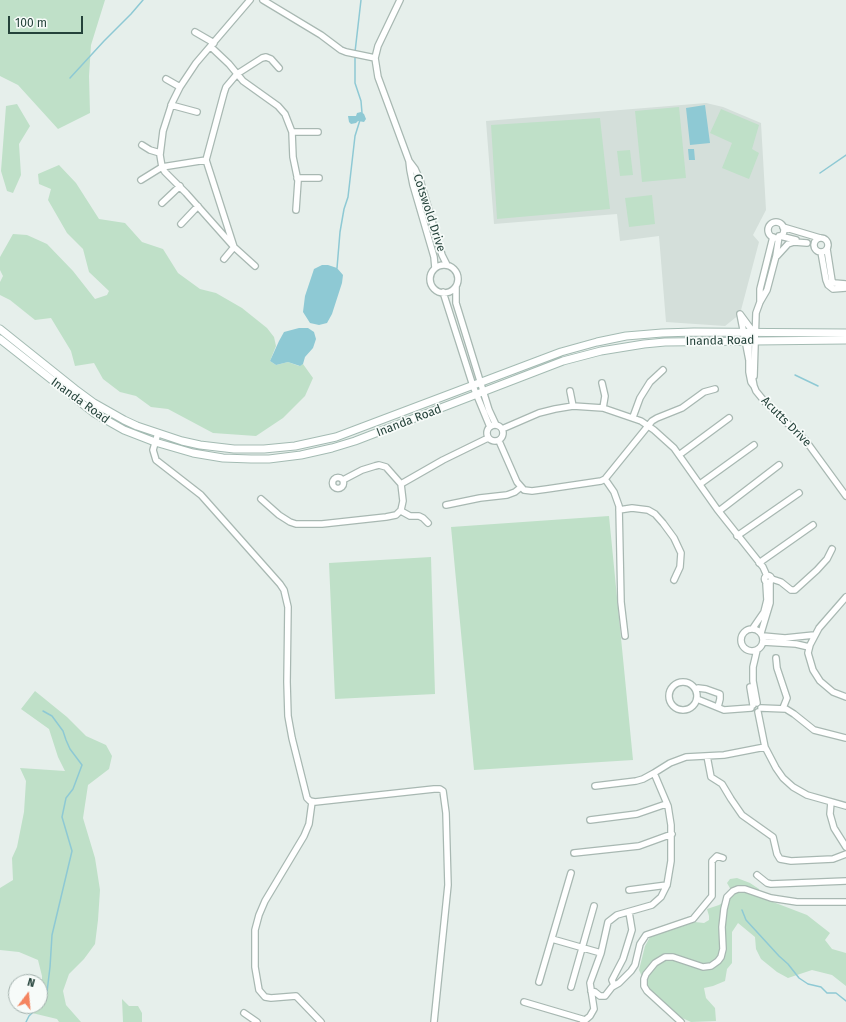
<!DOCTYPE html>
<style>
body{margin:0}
#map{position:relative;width:846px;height:1022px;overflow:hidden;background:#e6efeb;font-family:"Fira Sans",sans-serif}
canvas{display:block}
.north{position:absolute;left:8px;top:974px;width:40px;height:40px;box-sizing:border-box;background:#f7fbf9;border:1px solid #a3b1ad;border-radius:50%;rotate:16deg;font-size:11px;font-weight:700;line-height:16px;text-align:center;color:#24423a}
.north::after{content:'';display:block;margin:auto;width:14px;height:18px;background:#f4845f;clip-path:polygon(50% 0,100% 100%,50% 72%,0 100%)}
.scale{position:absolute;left:8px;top:16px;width:75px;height:18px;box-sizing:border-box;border:2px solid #24423a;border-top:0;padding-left:5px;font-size:12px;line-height:14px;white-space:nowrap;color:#24423a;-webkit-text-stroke:3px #f7fbf9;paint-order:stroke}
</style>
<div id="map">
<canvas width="846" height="1022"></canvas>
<div class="north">N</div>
<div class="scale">100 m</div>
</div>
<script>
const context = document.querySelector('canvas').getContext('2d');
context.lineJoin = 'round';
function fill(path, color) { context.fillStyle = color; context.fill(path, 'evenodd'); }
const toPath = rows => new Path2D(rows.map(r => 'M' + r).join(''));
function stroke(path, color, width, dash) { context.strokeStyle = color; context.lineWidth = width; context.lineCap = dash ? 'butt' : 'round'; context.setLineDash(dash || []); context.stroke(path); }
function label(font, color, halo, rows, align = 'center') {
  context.font = font + ' "Fira Sans",sans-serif'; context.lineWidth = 3.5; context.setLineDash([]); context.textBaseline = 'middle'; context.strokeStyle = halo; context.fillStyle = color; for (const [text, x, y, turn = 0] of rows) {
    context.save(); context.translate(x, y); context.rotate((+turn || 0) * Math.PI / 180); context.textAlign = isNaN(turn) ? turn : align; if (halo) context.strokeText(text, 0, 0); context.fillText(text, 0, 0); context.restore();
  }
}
const built = toPath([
 [706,103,723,107,761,123,766,210,753,235,759,242,740,314,725,326,666,322,659,236,620,241,617,214,494,224,486,121]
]);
const green = toPath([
 [0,0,105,0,91,45,89,76,90,113,58,129,18,85,0,76],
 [17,104,30,126,19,144,21,175,13,193,7,191,1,171,6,106],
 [679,107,686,178,642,182,635,111],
 [721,109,759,125,752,149,759,153,749,179,722,168,732,143,710,133],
 [600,118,610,209,497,219,491,125],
 [630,150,633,175,620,176,617,151],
 [59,165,76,183,99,219,125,223,142,242,163,249,178,273,200,289,216,293,242,308,267,328,274,337,276,346,270,361,276,365,288,362,299,366,303,364,313,378,305,396,283,418,256,436,213,433,168,409,151,407,136,396,120,392,103,379,94,363,75,366,71,351,51,318,35,320,10,300,0,295,0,282,3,276,0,270,0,257,13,234,27,235,47,244,73,271,95,299,107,295,109,291,89,272,83,249,67,233,48,200,51,189,39,184,38,174],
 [652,195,655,224,629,227,625,198],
 [609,516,633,760,474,770,451,527],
 [431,557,435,694,335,699,329,563],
 [35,691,67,717,86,736,106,745,112,756,109,769,88,785,83,818,95,858,100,890,98,920,95,944,84,959,69,974,63,991,66,1005,81,1022,59,1022,57,1019,28,1012,34,1006,40,1006,40,999,42,997,42,976,38,960,19,952,0,950,0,888,13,880,12,858,17,847,24,812,26,781,20,768,65,771,58,757,49,729,21,709],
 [737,878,750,883,759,889,760,897,807,915,830,933,825,940,832,949,846,953,846,986,832,975,812,970,788,978,777,972,761,959,756,949,755,937,738,923,732,932,732,963,727,969,725,981,713,986,704,988,706,998,715,1008,716,1021,691,1022,678,1016,647,988,639,970,645,946,650,937,695,922,704,923,709,920,709,916,707,909,719,905,734,895,727,883,730,879],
 [122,999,129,1006,138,1006,142,1013,142,1022,123,1022]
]);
const water = toPath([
 [705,105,710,143,690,145,686,108],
 [361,112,364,114,366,119,364,122,358,121,356,123,351,124,349,122,348,116,356,116,357,113],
 [688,149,694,149,695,160,689,160],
 [322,265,328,265,337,268,343,275,342,283,332,314,327,323,319,325,310,323,303,312,305,296,314,269],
 [299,328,308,328,314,332,316,339,313,348,305,357,303,364,300,366,288,362,276,365,270,361,279,341,284,332]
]);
const stream = toPath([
 [355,52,361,0],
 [355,56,355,83,361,101,362,113],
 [70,78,104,41,131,14,143,0],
 [820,173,846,155],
 [337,268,340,232,344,209,348,197,355,136,360,120],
 [795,375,818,386],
 [742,910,746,920,779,956,788,964,799,978,808,984,821,987,827,993,836,993,846,1001],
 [40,1005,43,1002,47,992,50,967,52,935,72,851,62,817,66,798,73,789,82,765,70,749,66,740,63,731,52,716,43,711],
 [26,1022,29,1016,39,1006]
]);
const minor = toPath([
 [250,0,196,63,180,87,172,103,163,131,160,155,162,167,165,172,186,193,234,247,255,266],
 [263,0,321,35,341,50,346,52,375,58],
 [400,0,378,46,375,58,378,77,409,161,415,169,420,180,442,255,447,265],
 [195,32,214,43],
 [211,47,229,64,243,81,278,106,285,114,292,132,293,157,298,181,296,210],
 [166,79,180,87],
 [171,105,197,112],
 [292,132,318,132],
 [142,145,150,150,160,153],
 [409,161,410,170,413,185,434,257,435,268],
 [297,178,319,178],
 [141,180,162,167,206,160],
 [162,203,180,186],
 '768 230a8 8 0 1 1 16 0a8 8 0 1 1-16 0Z',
 [181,224,198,206],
 [783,227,820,238],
 [780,236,796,240],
 '814 245a7 7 0 1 1 14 0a7 7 0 1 1-14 0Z',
 [827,249,832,281,834,283,846,284],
 [821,252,826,280,828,285,833,289,846,288],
 [777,256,788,244,794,242,807,243],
 [224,259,234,247,206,160,224,93,226,87,237,74,262,58,266,57,271,59,279,68],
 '430 279a14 14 0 1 1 28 0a14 14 0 1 1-28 0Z',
 [456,287,456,303,489,410,496,425],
 [443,292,473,386,490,427],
 [760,302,760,289,773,237],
 [754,376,756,313,760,302,767,290,776,256,779,236],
 [602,383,605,396,603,408],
 [754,386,740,314,751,329,749,341,749,372,751,382,754,386,756,391,765,402,806,441,846,496],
 [570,391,573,406],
 [633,417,640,398,650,382,663,370],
 '487 433a8 8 0 1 1 16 0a8 8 0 1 1-16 0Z',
 [502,429,539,413,555,409,573,406,603,408,641,421,654,430,674,448,717,509,763,567,767,576],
 [158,433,153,450,156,460,201,495,280,584,284,590,288,607,287,682,288,716,292,738,307,798,310,801,315,802,434,789,440,789,443,791,446,813,448,885,434,1022],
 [499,441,517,482,524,490,532,491,547,489,601,481,605,479,652,421,657,418,682,408,704,392,715,389],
 [679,455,729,418],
 '332.5 483a5.5 5.5 0 1 1 11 0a5.5 5.5 0 1 1-11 0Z',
 [605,479,614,492,619,506,621,602,625,636],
 [401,484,443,460,488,438],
 [700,484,754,445],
 [261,499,279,515,290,522,296,524,322,524,386,517,396,515,401,510,403,501,401,484,386,467,379,465,375,466,362,470,343,480],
 [446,505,480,498,507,495,515,492,521,487],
 [619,510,632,508,648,510,655,514,663,523,674,538,681,553,680,567,674,580],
 [401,511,410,516,419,516,423,518,428,523],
 [719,511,779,465],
 [737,536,799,493],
 [759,563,813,525],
 '764.5 579a3.5 3.5 0 1 1 7 0a3.5 3.5 0 1 1-7 0Z',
 [772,579,781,582,791,590,795,590,817,570,827,559,832,549],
 [846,597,819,628,810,645,808,653,813,670,820,681,833,692,846,697],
 [753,628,764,612,767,600,766,584],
 '741 640a11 11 0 1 1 22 0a11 11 0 1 1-22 0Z',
 [761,633,770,603,770,582],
 [763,636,785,638,814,635],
 [763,642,796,644,809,647],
 [757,650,753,667,753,681,757,703],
 [776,658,777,668,787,698,783,708],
 '669 696a14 14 0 1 1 28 0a14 14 0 1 1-28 0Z',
 [750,687,753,705],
 [696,689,698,688,706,689,720,694,720,699,718,707],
 [697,699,724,710,751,708],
 [761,708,786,709,794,714,814,730,846,738],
 [758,712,765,747,776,768,783,778,793,787,807,795,846,806],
 [707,756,711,777,722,784,731,799,742,815,773,837,777,854,780,859,791,861,833,859,846,854],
 [595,786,636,781,643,779,654,773],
 [312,802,309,824,304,836,265,901,259,915,255,930,255,967,259,990,265,997,271,998,296,996,321,1022],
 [831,802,830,814,834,828,846,847],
 [590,820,637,814,666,804],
 [574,853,639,846,672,834],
 [757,875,767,883,771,884,846,881],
 [629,890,667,885],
 [552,939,601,953],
 [539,982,571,873],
 [614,985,612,980,623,959,632,930,629,912],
 [571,987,594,906],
 [591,991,595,992,600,996,605,996,612,987,619,983,631,971,635,965,640,944,646,935,693,919,712,896,712,861,717,856,723,858],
 [524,1002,585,1020],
 [244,1013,257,1022],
 [583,1022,590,1016,594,1009,590,983,601,953,608,922,617,915,652,905,661,897,667,885,671,861,671,825,668,806,654,773,670,763,686,757,724,755,765,747],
 [681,1022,647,991,644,986,644,979,646,974,655,963,665,957,673,957,703,967,711,966,718,961,721,957,723,949,722,927,724,909,727,897,733,891,738,889,745,889,771,898,797,902,846,902]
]);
const secondary = toPath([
 [0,329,75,389,94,403,124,420,137,426,182,441,200,445,234,449,264,449,295,446,336,437,561,352,597,342,626,336,662,333,694,332,846,333],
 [0,339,94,413,124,430,155,442,193,453,223,458,251,459,269,459,301,455,332,448,355,441,563,361,601,351,644,344,665,342,846,340]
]);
const streetNames = [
 ["Cotswold Drive",429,213,72],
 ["Inanda Road",720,341,-1],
 ["Inanda Road",80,401,36],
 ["Inanda Road",409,421,-21],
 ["Acutts Drive",786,422,45]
];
fill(built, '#d4dfda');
fill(green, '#bfe0c8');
fill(water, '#8ec9d4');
stroke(stream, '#8ec9d4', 1.5);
stroke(minor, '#a8b8b2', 8);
stroke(secondary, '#a4bbb3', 9);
stroke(minor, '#fff', 5.5);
stroke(secondary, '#fff', 7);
label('12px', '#24423a', '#f7fbf9', streetNames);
</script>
